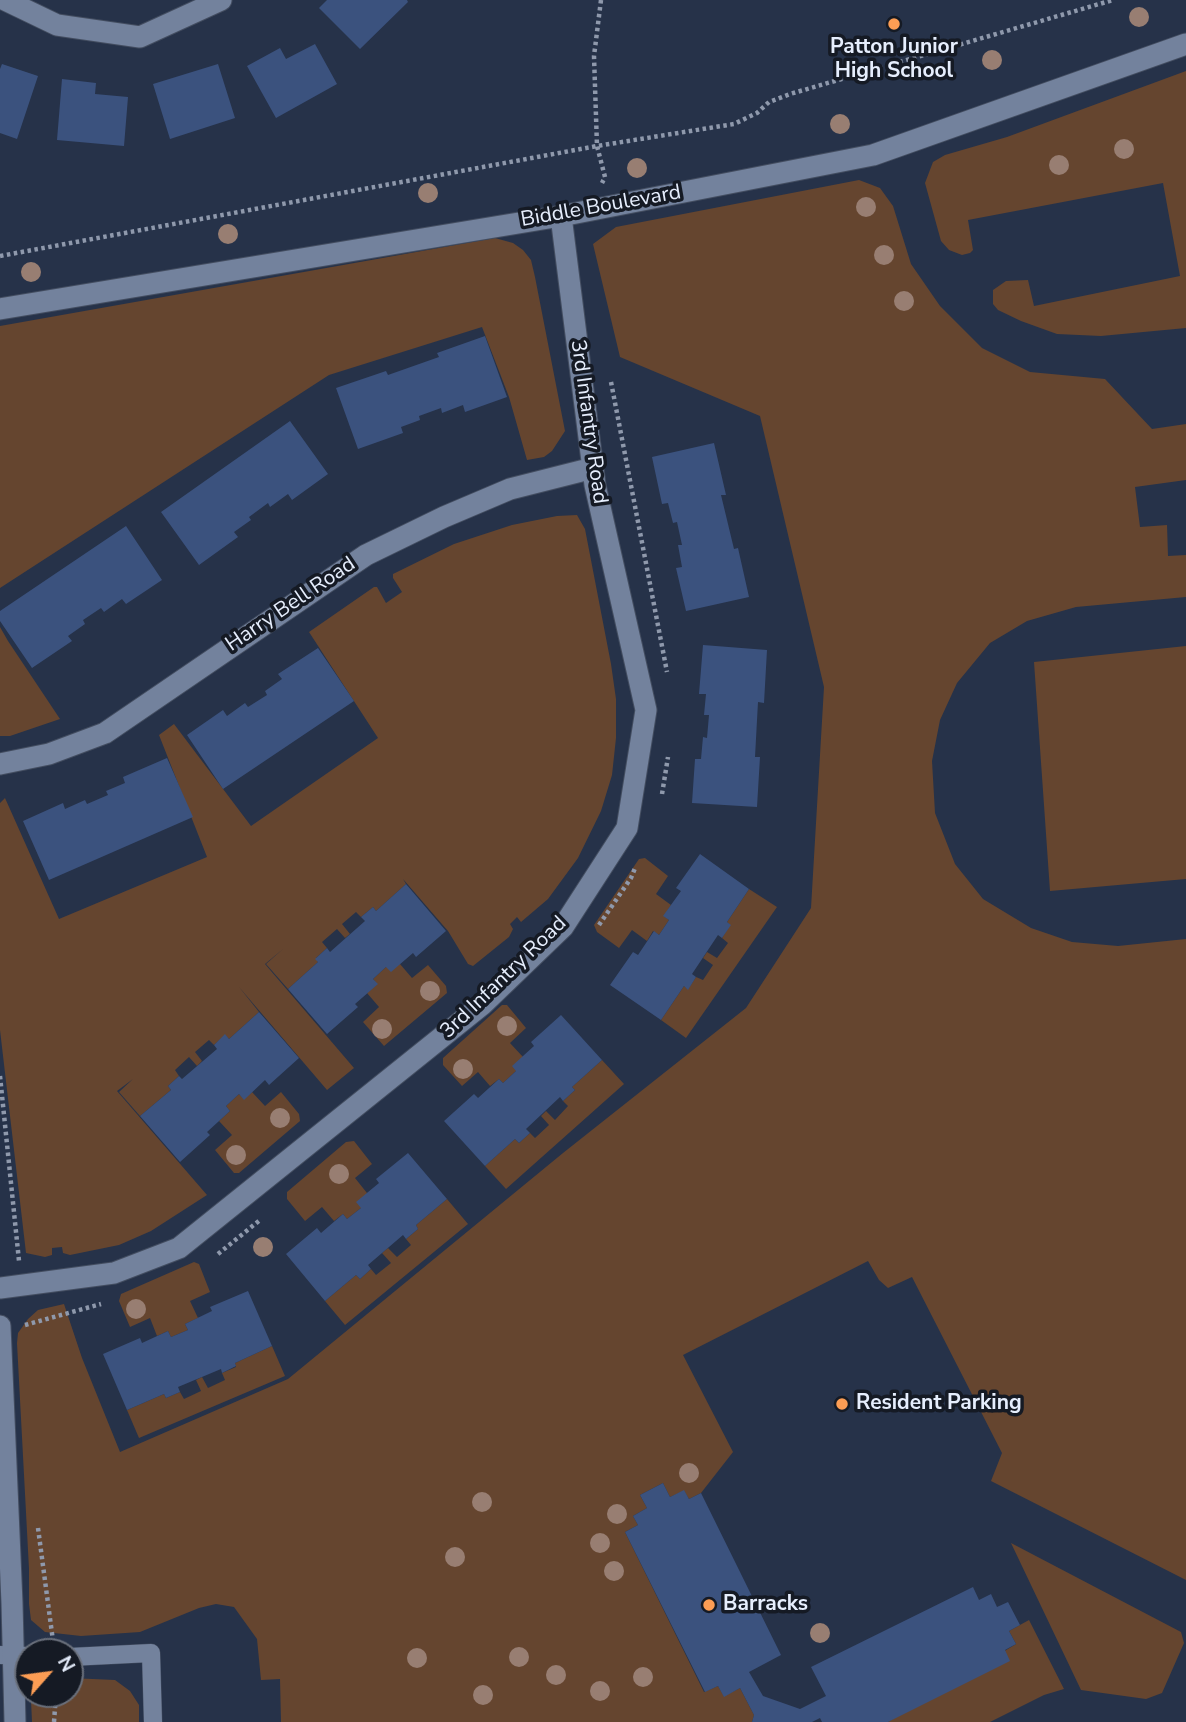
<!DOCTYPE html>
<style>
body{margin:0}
#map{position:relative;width:1186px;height:1722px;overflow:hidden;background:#263249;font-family:"Nunito Sans",sans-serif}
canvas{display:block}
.north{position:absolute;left:14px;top:1638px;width:70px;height:70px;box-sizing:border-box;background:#151a24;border:2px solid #696f7b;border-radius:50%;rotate:62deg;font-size:19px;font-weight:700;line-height:28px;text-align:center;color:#e6eefd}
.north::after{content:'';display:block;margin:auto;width:24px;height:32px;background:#fc9d54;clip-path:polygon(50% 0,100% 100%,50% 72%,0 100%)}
</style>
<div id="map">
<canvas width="1186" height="1722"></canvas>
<div class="north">N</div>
</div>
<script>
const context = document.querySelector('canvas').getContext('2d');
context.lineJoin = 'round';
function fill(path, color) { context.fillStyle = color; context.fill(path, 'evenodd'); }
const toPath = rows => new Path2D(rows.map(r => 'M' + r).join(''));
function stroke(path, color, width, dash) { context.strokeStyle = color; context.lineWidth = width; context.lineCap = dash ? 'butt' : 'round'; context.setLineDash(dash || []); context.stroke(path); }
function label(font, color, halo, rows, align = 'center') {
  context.font = font + ' "Nunito Sans",sans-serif'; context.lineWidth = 7; context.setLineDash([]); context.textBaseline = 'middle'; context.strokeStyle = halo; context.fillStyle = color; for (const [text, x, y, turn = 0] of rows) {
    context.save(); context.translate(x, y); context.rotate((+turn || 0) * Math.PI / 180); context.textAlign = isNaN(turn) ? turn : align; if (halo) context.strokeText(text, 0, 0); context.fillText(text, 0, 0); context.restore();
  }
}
const green = toPath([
 [1186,71,1186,328,1101,336,1057,334,1021,321,998,310,993,304,993,290,1006,281,1028,280,1034,306,1180,276,1163,183,968,220,973,250,970,253,962,255,949,250,941,241,925,183,933,162,945,155,1007,137],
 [859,180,880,188,893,206,911,264,940,306,982,348,1030,372,1105,379,1152,429,1186,424,1186,480,1135,487,1140,527,1167,525,1168,556,1186,555,1186,597,1076,607,1027,621,990,643,957,683,940,720,932,761,935,813,955,864,983,899,1031,928,1072,942,1118,946,1186,939,1186,1580,991,1481,1002,1453,912,1277,888,1288,879,1280,868,1261,683,1355,733,1452,701,1493,689,1499,684,1491,670,1497,663,1483,640,1495,647,1508,633,1516,638,1525,625,1532,704,1692,718,1686,724,1696,740,1688,754,1715,752,1722,281,1722,280,1679,261,1680,257,1639,234,1607,216,1604,199,1608,140,1632,81,1636,45,1632,31,1620,29,1604,29,1569,17,1343,18,1333,28,1319,38,1310,64,1304,82,1358,120,1452,288,1379,563,1153,746,1008,811,908,824,687,760,416,620,357,593,244,616,227],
 [495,238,513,243,523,250,531,260,535,277,565,431,552,451,544,457,527,460,509,397,482,327,329,375,0,588,0,326],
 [577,515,585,529,611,664,616,699,616,738,612,775,601,811,578,858,548,899,521,922,517,917,510,924,513,929,509,937,473,966,468,964,448,931,403,879,406,884,376,911,373,907,361,917,356,912,342,924,350,934,345,938,337,929,322,942,327,948,316,958,318,962,288,989,266,964,283,949,265,964,354,1068,327,1090,239,987,259,1012,229,1039,225,1035,214,1045,209,1040,195,1052,202,1061,197,1066,189,1057,175,1070,179,1076,168,1086,171,1090,140,1116,119,1092,133,1079,117,1091,207,1195,151,1231,119,1245,70,1255,63,1253,62,1247,52,1248,52,1255,45,1257,26,1253,0,1030,0,803,5,798,59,919,207,857,159,735,174,724,251,826,378,738,309,632,374,587,377,587,386,603,402,592,393,578,393,574,454,544,512,525,557,516],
 [0,627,8,641,60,719,10,736,0,736],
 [1186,646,1186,879,1050,891,1034,662],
 [645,858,668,876,656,894,671,905,664,916,669,920,659,935,653,931,647,941,632,930,619,948,597,932,594,925,639,859],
 [749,889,777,907,686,1038,661,1020,684,986,688,989,696,977,703,980,713,965,703,958,707,952,717,958,728,943,722,938,730,925,727,922],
 [400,964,412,978,428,965,446,986,447,993,384,1046,363,1022,379,1007,367,993,377,984,373,979,386,967],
 [502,1005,507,1005,526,1028,510,1043,523,1057,516,1071,503,1083,499,1079,490,1086,478,1072,462,1086,443,1065,443,1058],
 [602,1060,624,1084,506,1189,485,1166,515,1139,519,1143,530,1133,535,1138,549,1125,541,1116,546,1111,555,1120,568,1106,563,1101,575,1090,572,1087],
 [252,1092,265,1106,281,1092,299,1114,300,1121,239,1173,234,1173,215,1150,232,1135,219,1121,230,1111,226,1106,239,1094,244,1099],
 [354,1141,372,1164,355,1178,367,1193,361,1208,347,1219,343,1214,334,1221,322,1207,305,1221,287,1199,287,1192,346,1142],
 [447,1199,468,1224,345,1325,325,1301,356,1275,360,1279,371,1269,376,1275,391,1263,382,1253,388,1248,397,1257,411,1245,406,1239,418,1229,416,1225],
 [194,1262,199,1264,210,1292,190,1301,198,1318,185,1324,188,1330,171,1337,168,1331,157,1336,150,1318,130,1327,119,1301,121,1294],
 [272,1346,285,1376,139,1438,127,1410,164,1394,166,1398,180,1392,184,1399,201,1391,196,1380,202,1377,208,1388,225,1380,222,1373,236,1367,235,1363],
 [1011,1543,1181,1632,1184,1643,1162,1693,1146,1699,1081,1690],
 [1029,1620,1064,1689,1044,1695,990,1722,888,1722,1016,1644,1009,1631],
 [70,1678,115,1680,130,1691,139,1705,139,1722,32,1722,31,1700,36,1694,70,1694]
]);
const building = toPath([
 [327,0,407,0,408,2,360,49,319,8],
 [315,44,337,84,276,118,247,66,280,48,286,59],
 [2,64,38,76,17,139,0,133,0,69],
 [218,64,235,118,170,139,153,84],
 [62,79,96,83,95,94,128,97,124,146,57,140],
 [485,336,507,397,465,412,463,405,442,413,441,408,419,416,420,420,401,427,403,433,358,449,336,388,386,371,388,375,439,357,437,353],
 [290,421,328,474,292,500,288,494,270,507,268,503,249,517,251,520,234,532,238,537,199,565,161,512],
 [714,443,726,495,721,495,734,549,738,548,749,597,686,611,676,568,682,567,678,545,682,545,677,522,673,523,668,503,662,504,652,457],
 [126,526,162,580,126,604,122,599,104,612,101,608,83,620,85,624,68,636,72,641,32,668,0,621,0,611],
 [703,645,767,650,764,703,758,702,755,757,760,757,757,807,692,803,695,759,701,759,703,737,707,738,709,715,704,715,706,694,699,694],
 [318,648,354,701,223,789,187,735,223,710,227,716,245,703,248,707,267,695,265,691,282,679,278,674],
 [167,758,193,817,49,880,23,821,63,803,65,809,85,800,87,804,108,795,106,791,125,783,123,777],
 [700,854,749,889,727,922,731,925,722,938,718,935,692,974,696,977,688,990,684,986,661,1020,610,985,633,952,638,955,654,931,659,935,669,920,663,916,681,891,676,888],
 [406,884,446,931,416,957,413,953,391,972,386,967,373,979,378,984,355,1004,358,1007,327,1034,288,989,318,962,315,959,327,948,330,952,365,921,361,917,373,907,376,911],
 [259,1012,299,1058,269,1085,265,1080,244,1100,239,1094,226,1106,230,1111,207,1132,210,1135,180,1162,140,1116,171,1090,168,1086,179,1076,182,1079,217,1049,214,1045,225,1034,229,1039],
 [561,1015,602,1060,572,1087,575,1090,563,1101,560,1097,526,1129,530,1133,519,1143,515,1139,485,1166,444,1121,474,1094,478,1098,499,1079,503,1083,516,1071,512,1066,534,1046,531,1042],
 [408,1153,447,1199,416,1225,418,1229,406,1239,403,1235,368,1265,371,1269,360,1279,356,1275,325,1301,286,1254,317,1228,321,1233,343,1214,347,1219,361,1208,356,1202,379,1183,376,1179],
 [248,1291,272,1346,235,1363,236,1366,222,1373,221,1369,178,1387,180,1392,166,1398,164,1394,127,1410,103,1354,140,1338,142,1343,168,1331,171,1337,188,1330,185,1324,212,1311,210,1307],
 [663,1483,670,1497,684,1490,689,1499,701,1493,781,1655,749,1672,763,1696,800,1709,826,1696,811,1667,973,1587,979,1600,991,1594,997,1607,1008,1602,1020,1625,1009,1631,1016,1644,1005,1650,1010,1661,888,1722,822,1722,820,1718,812,1722,752,1722,754,1715,740,1688,724,1697,718,1686,705,1692,625,1532,638,1525,633,1516,647,1508,640,1495]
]);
const path = toPath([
 [601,0,594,56,597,146,605,177,602,183],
 [0,256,597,146,734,124,757,113,769,102,790,94,1113,0],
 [611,382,667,672],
 [662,794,668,757],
 [599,925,631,878,635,868],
 [0,1076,19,1261],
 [218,1254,260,1220],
 [25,1325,101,1304],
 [38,1528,53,1641],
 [54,1722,56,1694]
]);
const lane = toPath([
 [0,1655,28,1656],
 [70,1657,151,1653,153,1722]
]);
const street = toPath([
 [5,0,57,25,140,37,221,0],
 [0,764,49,754,105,733,366,555,444,517,510,489,593,468],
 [0,1288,114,1273,179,1248,483,1004,563,927,627,828,646,710,595,485,561,216]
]);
const secondary = toPath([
 [0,309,561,216,873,155,1186,44],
 [0,1326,12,1603,15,1722]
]);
const trees = [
 [1139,17],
 [992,60],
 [840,124],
 [1124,149],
 [1059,165],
 [637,168],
 [428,193],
 [866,207],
 [228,234],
 [884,255],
 [31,272],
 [904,301],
 [430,991],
 [507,1026],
 [382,1029],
 [463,1069],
 [280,1118],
 [236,1155],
 [339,1174],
 [263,1247],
 [136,1309],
 [689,1473],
 [482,1502],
 [617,1514],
 [600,1543],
 [455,1557],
 [614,1571],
 [820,1633],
 [519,1657],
 [417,1658],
 [556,1675],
 [643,1677],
 [600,1691],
 [483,1695]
];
const markers = [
 [894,24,7,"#fc9d54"],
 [842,1404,7,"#fc9d54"],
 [709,1605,7,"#fc9d54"]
];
const poiNames = [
 ["Patton Junior",894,48,"center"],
 ["High School",894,72,"center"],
 ["Resident Parking",856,1404],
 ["Barracks",723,1605]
];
const streetNames = [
 ["Biddle Boulevard",601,207,-10],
 ["3rd Infantry Road",588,422,82],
 ["Harry Bell Road",291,605,-34],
 ["3rd Infantry Road",504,978,-44]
];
fill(green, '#65452f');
fill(building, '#3b527e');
stroke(lane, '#434d60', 19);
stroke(street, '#434d60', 23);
stroke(secondary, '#434d60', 23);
stroke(path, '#8f99ac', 4.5, [3.5, 3.5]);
stroke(lane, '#73829d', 18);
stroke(street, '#73829d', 21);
stroke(secondary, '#73829d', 21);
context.fillStyle = '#987e72';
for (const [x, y] of trees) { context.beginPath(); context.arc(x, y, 10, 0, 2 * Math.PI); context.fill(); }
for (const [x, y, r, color] of markers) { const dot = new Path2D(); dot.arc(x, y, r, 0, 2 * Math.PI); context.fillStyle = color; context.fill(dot); stroke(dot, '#151a24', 2.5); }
label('bold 21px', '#e6eefd', '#151a24', poiNames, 'left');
label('21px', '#e6eefd', '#151a24', streetNames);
</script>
